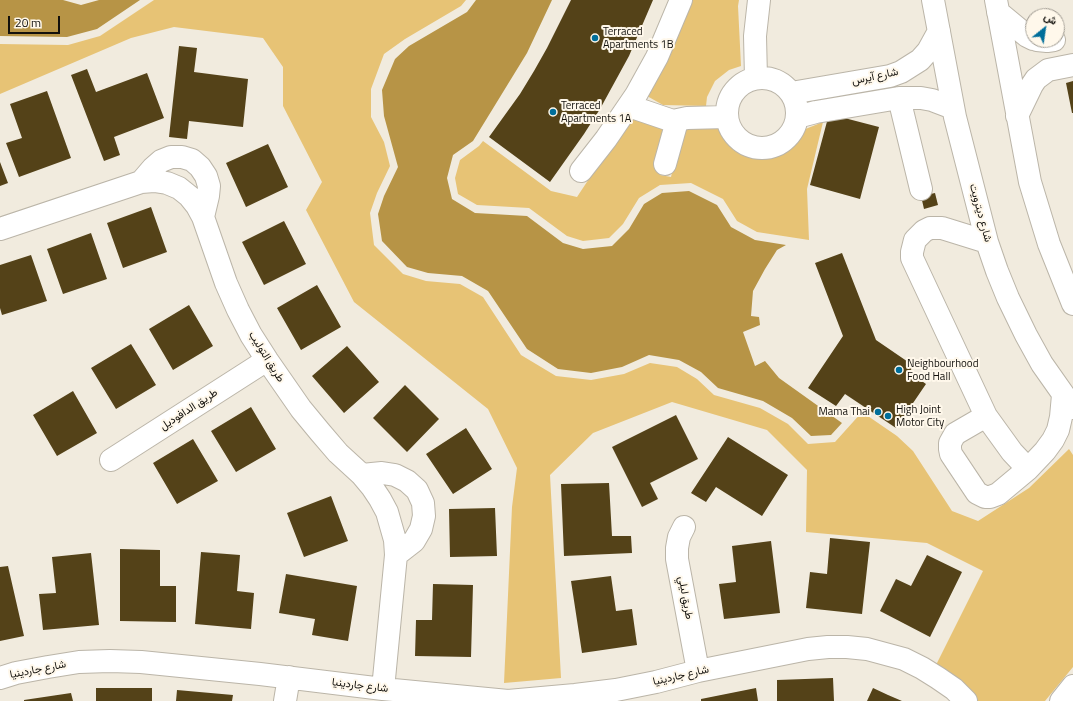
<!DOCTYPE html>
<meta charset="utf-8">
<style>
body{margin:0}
#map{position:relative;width:1073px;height:701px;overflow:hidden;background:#f1ebde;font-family:"Titillium Web",Vazirmatn,sans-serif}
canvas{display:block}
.north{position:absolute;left:1025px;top:8px;width:40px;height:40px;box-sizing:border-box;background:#fff8eb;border:1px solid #a09b92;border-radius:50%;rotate:30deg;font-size:11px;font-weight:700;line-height:16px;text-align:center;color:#12100c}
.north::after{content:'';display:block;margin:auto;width:14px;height:18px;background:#006e9a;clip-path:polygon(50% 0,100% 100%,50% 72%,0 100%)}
.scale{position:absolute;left:8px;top:16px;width:52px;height:18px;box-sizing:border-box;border:2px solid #12100c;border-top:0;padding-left:5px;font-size:12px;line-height:14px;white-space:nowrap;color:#12100c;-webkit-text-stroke:3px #fff8eb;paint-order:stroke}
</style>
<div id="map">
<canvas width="1073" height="701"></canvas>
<div class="north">ش</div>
<div class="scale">20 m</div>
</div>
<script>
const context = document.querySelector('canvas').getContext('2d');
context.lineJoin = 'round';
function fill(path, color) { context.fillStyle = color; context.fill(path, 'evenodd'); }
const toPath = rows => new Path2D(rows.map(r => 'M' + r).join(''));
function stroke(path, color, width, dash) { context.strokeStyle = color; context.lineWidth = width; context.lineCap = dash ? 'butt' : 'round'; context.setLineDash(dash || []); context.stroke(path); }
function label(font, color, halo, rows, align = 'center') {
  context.font = font + ' "Titillium Web",Vazirmatn,sans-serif'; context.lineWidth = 4; context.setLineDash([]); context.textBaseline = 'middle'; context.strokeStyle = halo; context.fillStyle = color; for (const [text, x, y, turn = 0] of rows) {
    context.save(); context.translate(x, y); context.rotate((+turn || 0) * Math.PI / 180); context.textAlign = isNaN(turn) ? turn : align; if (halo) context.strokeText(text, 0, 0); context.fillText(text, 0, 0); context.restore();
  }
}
const green = toPath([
 [154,0,466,0,461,6,405,39,384,54,371,89,371,117,384,142,390,166,377,193,370,213,374,245,403,274,426,281,460,284,483,297,521,355,556,376,591,380,624,374,650,363,677,367,697,379,714,395,760,408,788,424,808,444,835,442,862,412,897,436,913,451,952,511,978,521,1029,488,1069,449,1073,455,1073,667,1045,701,978,701,954,679,934,669,983,571,927,543,806,532,807,470,767,430,672,402,593,433,550,475,561,678,504,683,512,507,517,468,488,409,354,302,306,210,322,182,283,106,283,67,263,38,174,27,131,38,0,94,0,44,68,45,100,36],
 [693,0,739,0,738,6,741,66,729,70,715,81,707,97,706,106,663,105,647,96],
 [632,114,665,124,660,175,671,177,683,125,718,123,722,135,733,149,749,157,767,158,784,153,798,141,803,130,823,122,807,189,809,240,757,232,737,221,723,199,691,183,660,185,639,198,623,224,609,238,583,241,567,236,529,208,477,205,458,194,455,178,460,160,479,146,483,141,551,191,577,197]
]);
const water = toPath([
 [0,0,63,0,81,5,99,0,140,0,97,29,67,37,0,36],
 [476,0,552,0,527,53,473,141,453,155,447,178,452,199,475,213,527,216,563,243,583,249,612,246,629,229,644,204,662,193,689,191,717,205,731,227,755,240,786,245,777,250,765,269,753,291,751,316,759,317,760,325,743,332,755,366,765,361,779,378,842,423,831,435,811,436,792,418,763,401,718,388,701,372,679,360,649,355,622,367,591,373,558,369,527,349,488,291,462,276,428,273,407,267,382,241,378,214,384,196,398,167,384,116,382,90,395,59,409,46,467,12]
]);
const building = toPath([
 [571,0,653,0,629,56,600,109,584,134,550,182,489,137,520,94,534,71,547,48],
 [179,46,197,48,194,72,248,79,243,127,189,121,187,139,169,137],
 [87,69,96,92,147,73,164,118,114,137,120,155,104,161,71,75],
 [1073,81,1073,113,1072,113,1066,83],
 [47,91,71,158,19,177,6,143,22,138,10,104],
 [829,114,879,127,860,199,810,185],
 [268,144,288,187,246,207,226,163],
 [0,162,8,183,0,186],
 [935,193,938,205,924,209,921,196],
 [151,207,167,252,123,268,107,223],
 [284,221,306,264,264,285,242,242],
 [91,233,107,279,63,294,47,249],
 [842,253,876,340,914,366,909,372,926,384,896,428,845,394,836,406,808,388,843,336,815,263],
 [31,255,47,301,2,315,0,308,0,265],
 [317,285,341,327,301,350,277,308],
 [189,305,213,346,173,370,149,329],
 [131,344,156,385,116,409,91,368],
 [347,346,379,382,344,413,312,376],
 [405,385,439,419,407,452,373,418],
 [73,391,97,433,57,456,33,415],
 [251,407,276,449,236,472,211,431],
 [676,415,698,459,650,483,658,499,642,507,612,447],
 [466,428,492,469,453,494,426,454],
 [728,437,788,475,762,516,716,487,706,502,691,493],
 [193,439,218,481,177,504,153,463],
 [609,483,612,536,631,536,632,553,564,556,561,484],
 [331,496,348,541,304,557,287,513],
 [495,508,497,556,450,557,449,509],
 [830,538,870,542,862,614,806,608,810,572,827,574],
 [771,541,780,613,724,619,719,584,736,582,732,546],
 [120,549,160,550,160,586,176,586,176,622,120,621],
 [201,552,240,555,237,591,254,593,251,629,195,624],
 [91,553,99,625,43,630,39,594,56,593,52,557],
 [927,555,962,572,930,637,880,611,896,579,911,586],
 [8,566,24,636,0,641,0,567],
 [286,574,357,586,348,641,312,635,315,619,279,613],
 [611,576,616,611,632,609,637,645,582,653,571,581],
 [433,584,473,585,471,657,415,656,416,620,432,620],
 [833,678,834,701,777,701,777,680],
 [96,688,152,688,152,701,96,701],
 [756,688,758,701,701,701,701,699],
 [873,688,888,695,902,701,867,701],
 [177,690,233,695,232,701,176,701],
 [71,693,73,701,24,701,24,700]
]);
const minor = toPath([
 [933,0,955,117,987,242,997,271,1008,298,1026,335,1042,364,1073,408],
 [996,0,1030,182,1049,244,1073,304],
 [998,12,1027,36,1033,39],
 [1037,40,1047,41,1054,40],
 '727 113a35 35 0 1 1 70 0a35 35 0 1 1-70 0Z',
 [756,78,755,36,759,0],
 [791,93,890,76,901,72,920,60,928,51,939,31],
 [899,98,921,189],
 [629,106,673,121,687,118,726,117],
 [1017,116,1032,85,1036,79,1048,70,1073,65],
 [797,117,816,112,899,98,921,98,932,100,953,108],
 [665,164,677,121],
 [581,171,606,139,636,95,657,57,681,0],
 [141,182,153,168,161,161,171,157,182,157,192,160,200,167,206,176,209,186,208,196,203,217],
 [0,229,141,182,154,181,167,183,179,188,189,196,197,206,203,217,226,283,238,310,251,335,267,360,301,409,320,432,338,453,362,475,372,487,380,499,387,512,395,540,396,555,383,689],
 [987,242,942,228,930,228,924,231,915,240,912,252,912,258,986,416,1012,452,1028,469],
 [986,416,955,434,950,443,950,449,951,454,977,493,985,497,990,497,998,494,1028,469,1045,451,1053,440,1058,430,1061,417,1063,395],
 [111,460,267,360],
 [362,475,382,473,395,475,407,481,417,490,423,503,424,516,421,529,414,541,396,555],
 [684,527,679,537,677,548,677,559,698,671],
 [0,678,16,673,48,667,79,662,110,661,141,662,260,674,383,689,508,701,575,695,616,690,656,682,698,671,808,649,828,647,847,647,867,649,904,659,922,668,938,678,954,689,966,701],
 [285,701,289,677],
 [1061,701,1073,686]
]);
const markers = [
 [595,38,4,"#006e9a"],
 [553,112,4,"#006e9a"],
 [899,370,4,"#006e9a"],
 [878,412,4,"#006e9a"],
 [888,416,4,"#006e9a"]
];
const poiNames = [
 ["Terraced",603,32],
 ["Apartments 1B",603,45],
 ["Terraced",561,106],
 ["Apartments 1A",561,119],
 ["Neighbourhood",907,364],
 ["Food Hall",907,377],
 ["High Joint",896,410],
 ["Motor City",896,423],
 ["Mama Thai",870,412,"right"]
];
const streetNames = [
 ["شارع آيرس",875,77,-12],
 ["شارع ديترويت",980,213,75],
 ["طريق التوليب",266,357,58],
 ["طريق الدافوديل",189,410,-33],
 ["طريق ليلي",685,598,80],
 ["شارع جاردينيا",38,670,-11],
 ["شارع جاردينيا",681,676,-13],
 ["شارع جاردينيا",360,686,7]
];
fill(green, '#e7c375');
fill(water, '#b79446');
fill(building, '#544218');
stroke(minor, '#bbb5a8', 24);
stroke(minor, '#fff', 22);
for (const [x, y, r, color] of markers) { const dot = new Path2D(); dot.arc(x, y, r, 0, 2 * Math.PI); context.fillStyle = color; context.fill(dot); stroke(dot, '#fff8eb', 1.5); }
label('11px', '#12100c', '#fff8eb', poiNames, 'left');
label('11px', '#12100c', '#fff8eb', streetNames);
</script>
